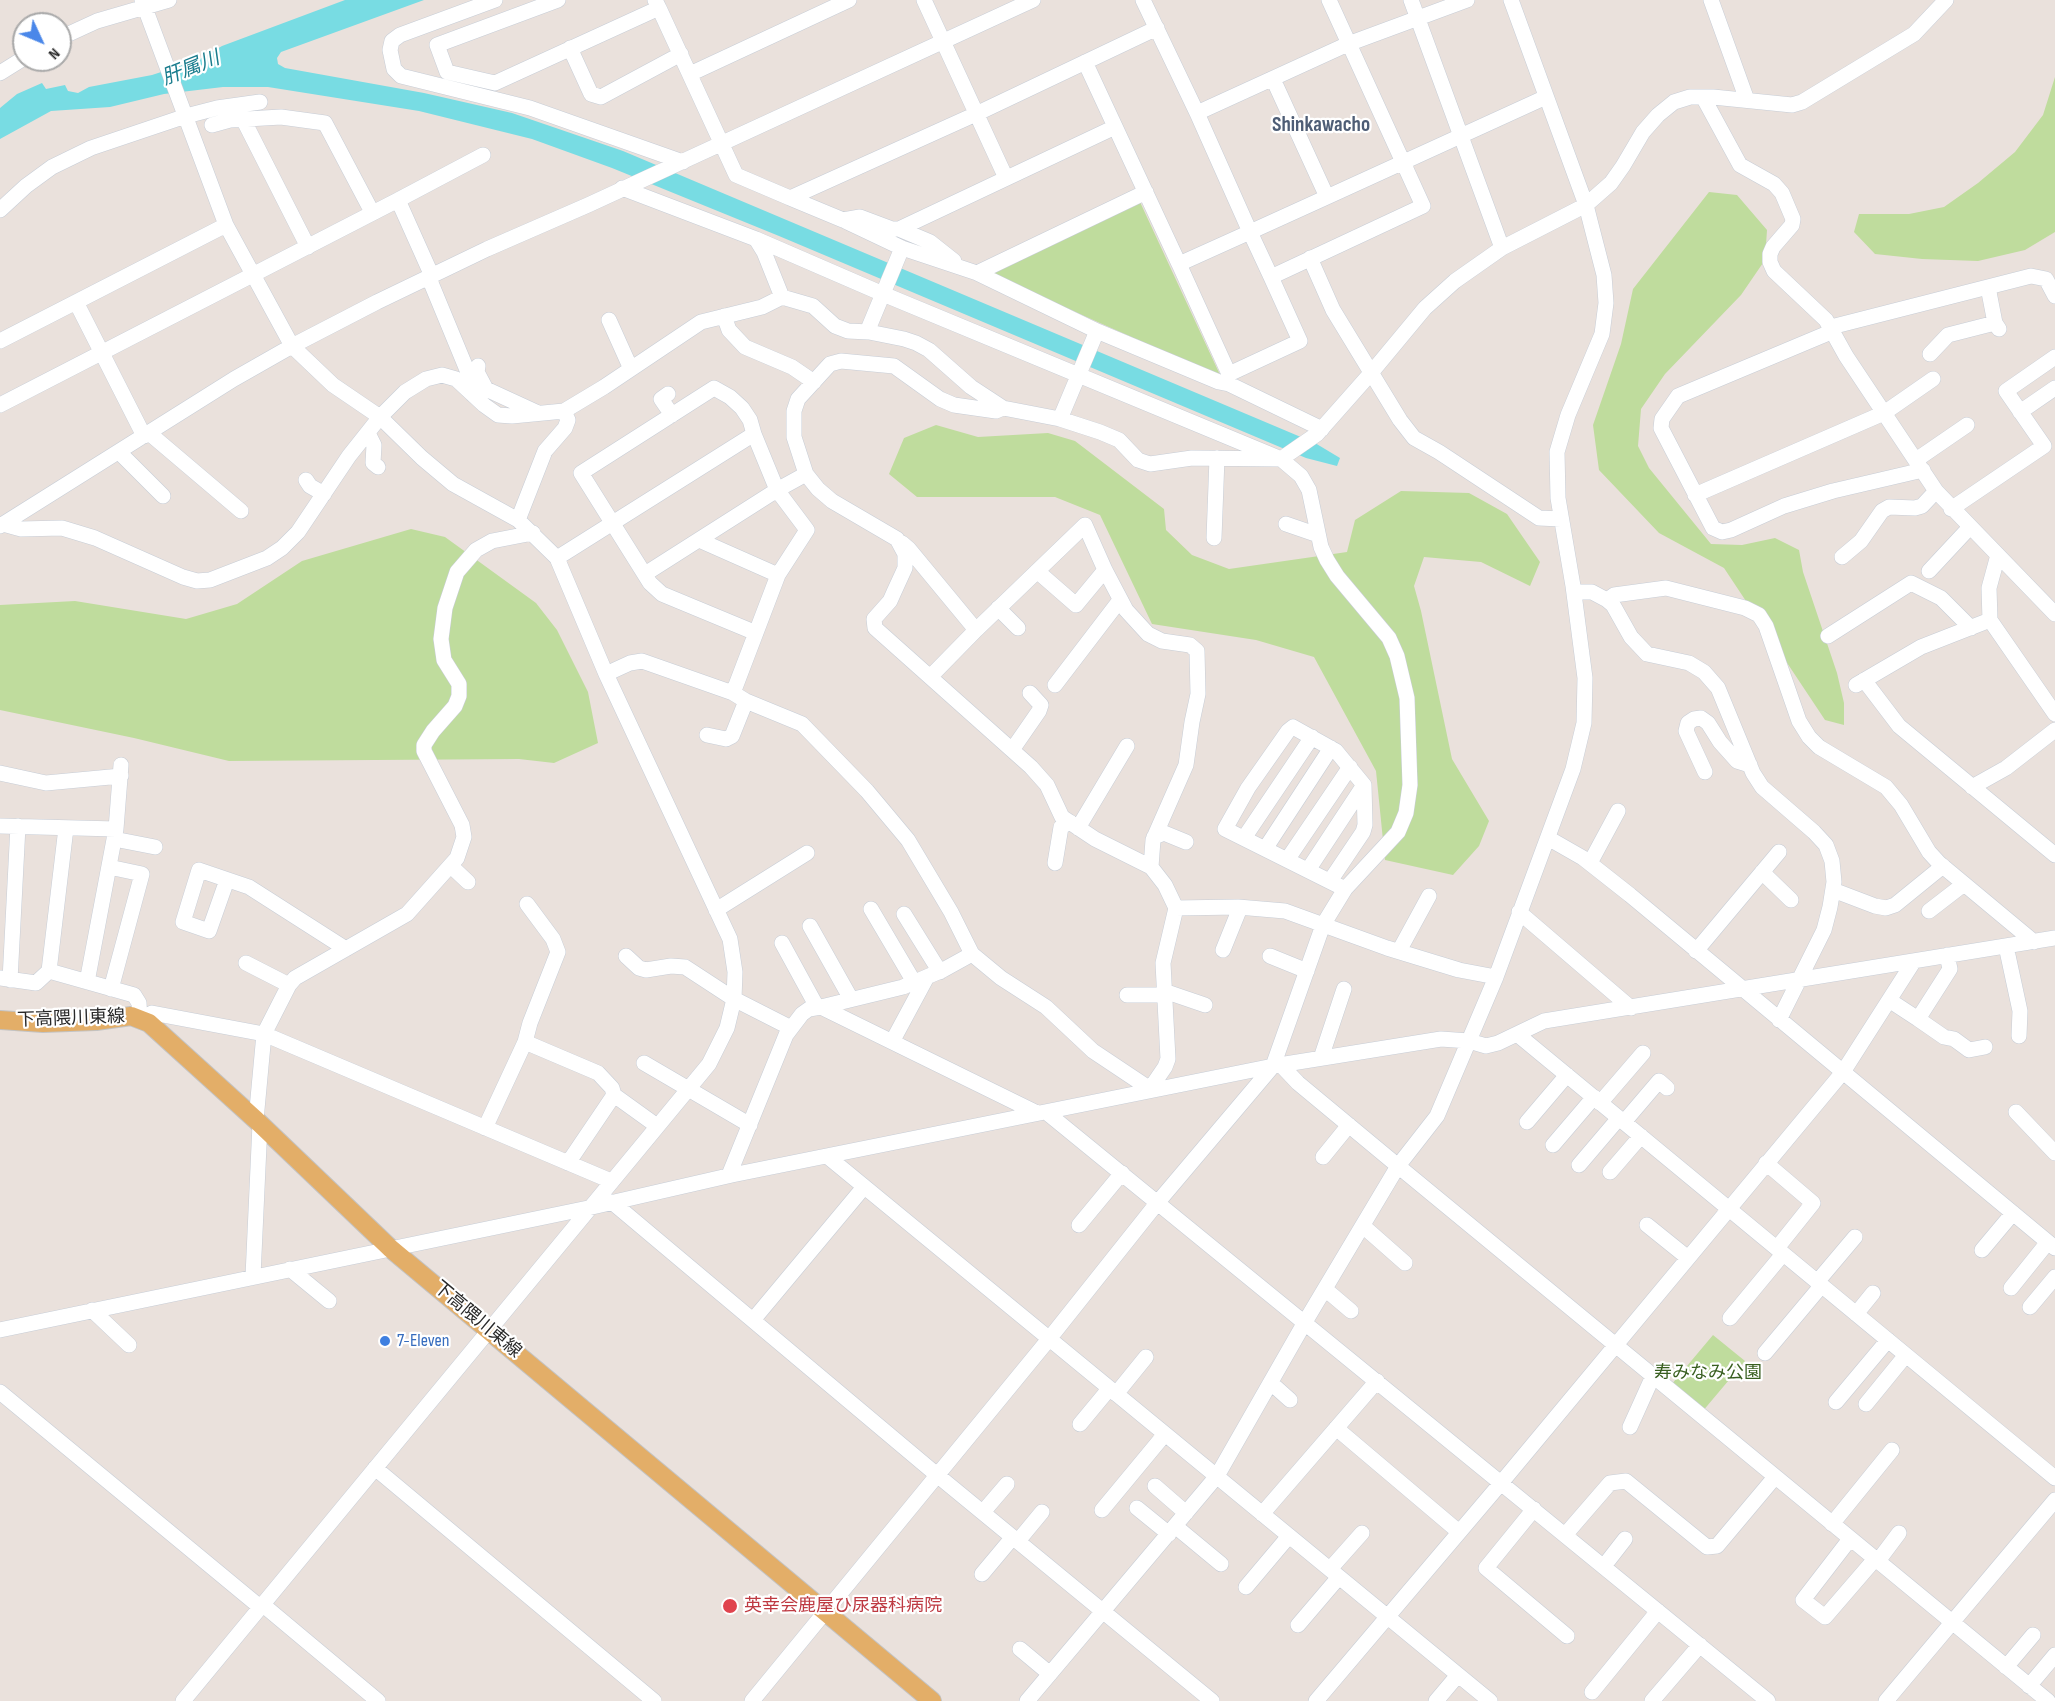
<!DOCTYPE html>
<meta charset="utf-8">
<style>
body{margin:0}
#map{position:relative;width:2055px;height:1701px;overflow:hidden;background:#eae1dc;font-family:"Sofia Sans Condensed",sans-serif}
canvas{display:block}
.north{position:absolute;left:12px;top:12px;width:60px;height:60px;box-sizing:border-box;background:#fff;border:2px solid #a9a9a9;border-radius:50%;rotate:134deg;font-size:16px;font-weight:700;line-height:24px;text-align:center;color:#292929}
.north::after{content:'';display:block;margin:auto;width:21px;height:27px;background:#4a87e9;clip-path:polygon(50% 0,100% 100%,50% 72%,0 100%)}
</style>
<div id="map">
<canvas width="2055" height="1701"></canvas>
<div class="north">N</div>
</div>
<script>
const context = document.querySelector('canvas').getContext('2d');
context.lineJoin = 'round';
function fill(path, color) { context.fillStyle = color; context.fill(path, 'evenodd'); }
const toPath = rows => new Path2D(rows.map(r => 'M' + r).join(''));
function stroke(path, color, width, dash) { context.strokeStyle = color; context.lineWidth = width; context.lineCap = dash ? 'butt' : 'round'; context.setLineDash(dash || []); context.stroke(path); }
function label(font, color, halo, rows, align = 'center') {
  context.font = font + ' "Sofia Sans Condensed","Noto Sans JP",sans-serif'; context.lineWidth = 4.5; context.setLineDash([]); context.textBaseline = 'middle'; context.strokeStyle = halo; context.fillStyle = color; for (const [text, x, y, turn = 0] of rows) {
    context.save(); context.translate(x, y); context.rotate((+turn || 0) * Math.PI / 180); context.textAlign = isNaN(turn) ? turn : align; if (halo) context.strokeText(text, 0, 0); context.fillText(text, 0, 0); context.restore();
  }
}
const green = toPath([
 [2055,77,2055,232,2025,250,1978,261,1922,259,1875,254,1854,232,1859,214,1909,214,1944,207,1978,183,2015,152,2043,115],
 [1709,192,1737,195,1767,230,1765,260,1741,295,1665,374,1641,409,1638,446,1649,468,1711,544,1742,545,1775,538,1799,550,1803,572,1837,673,1844,703,1844,725,1825,720,1724,568,1659,533,1599,470,1593,425,1621,344,1633,289],
 [1140,202,1221,377,990,274],
 [936,425,978,437,1048,433,1075,441,1164,509,1166,530,1192,555,1229,569,1347,552,1355,520,1401,491,1469,493,1507,514,1540,562,1530,586,1481,562,1424,557,1414,586,1421,611,1452,759,1489,821,1479,846,1453,875,1385,860,1376,771,1314,657,1256,640,1152,624,1100,515,1055,497,917,497,889,474,904,438],
 [411,529,445,537,536,603,557,630,588,692,598,743,554,763,519,759,229,761,134,738,0,710,0,605,75,601,186,619,237,604,302,561],
 [1713,1335,1745,1361,1702,1412,1671,1385]
]);
const water = toPath([
 [345,0,424,0,281,52,277,58,278,64,285,68,424,93,512,113,623,151,1315,443,1340,458,1337,466,1306,458,779,236,612,168,532,139,419,111,268,87,223,87,164,94,110,107,51,111,0,139,0,108,17,94,42,83,46,89,65,85,68,91,78,93,89,87,152,75,198,60,222,46]
]);
const minor = toPath([
 [142,0,226,225,292,346,333,385,380,417,422,458,453,484,518,520,557,558,606,674,730,939,735,972,734,999,727,1028,709,1064,183,1701],
 [495,0,400,35,392,41,390,50,394,69,401,76,530,108,683,162],
 [558,0,437,45,447,72,495,83,659,8,655,0],
 [924,0,1006,178],
 [1143,0,1197,113,1250,232,1271,277,1300,341,1229,374,1179,264,1250,232,1327,197],
 [1411,0,1502,248],
 [1711,0,1747,100],
 [659,8,736,175,790,198,976,114,1157,28],
 [60,38,97,21,169,0],
 [570,48,591,94,601,97,681,54],
 [1085,62,1179,264],
 [0,73,24,58],
 [690,74,849,0],
 [1273,79,1327,197,1546,97],
 [1703,97,1740,165,1774,184,1782,193,1793,219,1792,225,1773,247,1770,254,1770,262,1774,271,1826,320,1846,356,1936,491,2055,614],
 [1197,113,1348,44,1467,0],
 [243,119,308,247],
 [212,125,230,120,281,117,325,123,372,212],
 [622,188,756,239,883,294,1281,459,1301,476,1309,490,1321,547,1327,560,1337,576,1389,638,1397,656,1407,698,1410,785,1406,813,1398,832,1345,889,1323,925,1273,1066,1158,1202,1049,1339,752,1701],
 [790,198,843,220,902,248,977,273,1097,331,1219,382,1229,384,1322,429],
 [398,200,483,155],
 [0,210,26,186,52,167,91,148,186,116,217,108,260,102],
 [843,220,860,217,892,229,899,229,930,242,954,261],
 [899,229,1115,127],
 [756,239,764,252,782,297],
 [1310,258,1333,310,1400,420,1414,438,1439,452,1539,518,1561,519],
 [977,273,1146,192],
 [1271,277,1423,206,1329,0],
 [429,278,474,387,473,395],
 [1988,287,1995,323,1999,329],
 [76,302,144,436],
 [724,316,729,330,745,347,792,367,814,382],
 [609,320,631,369],
 [867,332,902,248],
 [0,341,226,225],
 [1930,354,1948,335,1995,323],
 [478,366,477,372,486,389,536,412],
 [668,394,661,399,672,415],
 [0,405,398,200,432,276],
 [2020,412,2055,388],
 [1060,419,1097,331],
 [149,433,241,511],
 [368,433,374,445,373,463,378,467],
 [754,434,750,420,742,408,730,397,714,388,581,473,650,583,662,594,756,633],
 [119,452,163,496],
 [1916,460,1967,425],
 [1923,470,1833,491,1784,506,1731,530,1722,532,1713,528,1661,428,1662,419,1678,396,1826,334,1831,327,2031,276,2046,279,2055,296],
 [306,480,310,486,324,494],
 [1695,495,1884,413,1933,379],
 [1951,509,2044,446,2006,391,2055,357],
 [518,520,545,451,565,428,568,420,564,411],
 [3,524,21,529,62,528,95,538,183,577,197,581,210,580,267,558,282,548,298,532,349,456,380,417,405,392,426,379,442,375,456,379,484,405,498,415,512,416,564,411,604,387,701,322,762,307,782,297,813,306,835,326,848,331,869,332,904,339,916,343,929,350,971,387,1003,408,1060,419,1100,432,1119,440,1138,460,1150,464,1192,458,1281,459,1317,434,1371,373,1425,308,1455,281,1502,248,1586,205,1611,183,1623,166,1643,132,1658,115,1674,102,1690,97,1713,97,1792,105,1802,102,1914,34,1946,0],
 [1286,524,1318,535],
 [0,526,234,379,292,346,377,302,487,249,588,205,1033,0],
 [1214,538,1217,458],
 [699,540,778,575],
 [902,543,909,549,976,630],
 [1842,557,1861,541,1882,511,1889,507,1915,508,1922,506,1936,491],
 [557,558,754,434,777,490,807,530,778,575,733,693],
 [1037,571,1076,605,1105,570],
 [1929,571,1970,527],
 [645,574,777,490,806,474],
 [1574,592,1592,592,1607,600,1613,605,1631,637,1647,654,1689,663,1704,672,1718,688,1753,773,1762,787,1814,832,1826,845,1832,861,1834,882,1830,907,1824,930,1779,1020],
 [1607,600,1614,595,1666,588,1745,608,1759,615,1766,626,1799,721,1809,737,1819,747,1886,787,1901,805,1929,852,1939,863,2034,942],
 [998,608,1018,628],
 [1990,620,1989,588,1998,555],
 [1828,636,1911,583,1941,598,1971,628],
 [606,674,630,663,642,661,733,693,746,701,802,724,867,791,908,840,951,912,972,954,1001,978,1046,1007,1093,1051,1150,1089,1165,1067,1168,1059,1163,963,1176,908,1165,885,1151,867,1095,839,1062,817,1047,785,1031,767,875,628,874,619,890,601,894,592,905,568,905,554,897,539,832,501,818,489,806,474,794,437,794,411,798,399,830,364,841,361,894,366,940,399,954,405,996,411,1003,408],
 [931,676,976,630,1085,525,1105,570,1126,610,1148,634,1162,641,1190,645,1197,651,1198,694,1192,722,1186,765,1153,840,1151,867],
 [1864,680,1899,726,2055,855],
 [1055,685,1120,600],
 [1856,685,1921,647,1990,620,2055,714],
 [707,735,726,739,732,736,746,701],
 [1012,750,1039,711,1041,705,1030,693],
 [1705,772,1686,731,1688,723,1694,719,1701,718,1708,723,1720,742,1737,761,1750,765],
 [0,773,46,783,121,776],
 [1972,787,2006,768,2055,730],
 [0,826,116,829,87,982],
 [1078,828,1127,746],
 [116,829,121,765],
 [1154,837,1164,833,1186,842],
 [1244,838,1312,737],
 [1548,838,1583,858,1630,895,2055,1248],
 [114,839,155,847],
 [1265,849,1331,748],
 [1287,860,1350,767],
 [1055,863,1061,827,1070,822],
 [1590,863,1618,811],
 [109,867,142,874,111,989],
 [452,867,468,882],
 [1308,870,1364,785],
 [1762,872,1791,900],
 [227,880,209,931,183,922,199,870,249,887,346,949],
 [1330,881,1363,832,1365,825,1364,785,1336,751,1293,727,1288,731,1248,788,1225,829,1345,889],
 [1833,890,1875,906,1886,908,1895,905,1943,866],
 [1176,908,1238,907,1285,911,1387,948,1459,970,1496,977],
 [871,909,914,982],
 [716,910,807,853],
 [1929,911,1964,884],
 [1519,912,1631,1008],
 [904,914,940,972],
 [810,926,851,999],
 [782,943,817,1007],
 [2006,946,2020,1011,2019,1036],
 [1223,950,1240,908],
 [1399,951,1429,896],
 [1696,951,1779,852],
 [626,956,639,968,646,970,671,966,685,967,734,999,791,1028],
 [1270,956,1307,971],
 [246,963,289,985],
 [49,971,66,828],
 [0,978,36,983,49,971,134,995,139,1003,140,1020,152,1013,264,1034,611,1181],
 [10,980,18,826],
 [1164,991,1205,1005],
 [1127,995,1164,995],
 [1889,1000,1918,1019,1950,969,1947,955],
 [821,1007,1037,1113],
 [1918,1019,1944,1037,1954,1039,1969,1050,1985,1047],
 [1517,1034,2055,1478],
 [525,1042,530,1023,558,952,553,939,527,904],
 [892,1042,927,977],
 [1321,1058,1344,989],
 [644,1063,750,1125],
 [1280,1064,1298,1083,1398,1166,2048,1701],
 [1600,1103,1643,1053],
 [1046,1112,1768,1701],
 [2016,1112,2055,1153],
 [256,1120,264,1034,289,985,295,978,407,914,457,858,464,837,462,825,424,751,424,745,433,731,455,706,459,696,459,684,444,660,441,639,445,608,457,572,476,550,492,541,533,533],
 [1527,1122,1567,1075],
 [1624,1122,1659,1081,1667,1088],
 [485,1128,525,1042,598,1073,612,1088,614,1095],
 [1553,1145,1594,1097],
 [827,1156,1490,1701],
 [1323,1157,1349,1125],
 [568,1163,614,1095,657,1126],
 [1766,1163,1813,1203,1777,1248],
 [1579,1165,1619,1118],
 [1610,1172,1641,1136],
 [729,1175,786,1035,802,1014,809,1009,821,1007,903,987,943,970,972,954],
 [612,1202,937,1475,1212,1701],
 [1079,1225,1122,1173],
 [1647,1225,1688,1258],
 [1363,1226,1405,1263],
 [1982,1250,2013,1213],
 [290,1269,329,1301],
 [253,1276,260,1124],
 [1817,1282,1855,1237],
 [2011,1288,2048,1242],
 [1325,1289,1351,1311],
 [2030,1307,2055,1277],
 [92,1310,129,1345],
 [1856,1314,1873,1293],
 [1730,1318,1783,1254],
 [753,1320,864,1187],
 [0,1330,588,1208,732,1175,1273,1066,1441,1039,1469,1041,1486,1046,1498,1043,1544,1021,2055,938],
 [1765,1353,1822,1285],
 [1271,1383,1290,1400],
 [0,1392,260,1607],
 [1116,1394,1146,1357],
 [1836,1402,1888,1340],
 [1866,1404,1906,1355],
 [1080,1424,1109,1389],
 [1630,1427,1653,1376],
 [1336,1428,1459,1532],
 [375,1468,654,1701],
 [1155,1486,1186,1513],
 [1137,1508,1169,1534],
 [1534,1509,1486,1568,1567,1636],
 [1102,1510,1165,1434],
 [983,1512,1007,1484],
 [1262,1514,1377,1381],
 [1832,1524,1892,1450],
 [1175,1526,1221,1564],
 [1565,1535,1610,1483,1626,1481,1707,1547,1717,1546,1775,1477],
 [1850,1539,1803,1600,1825,1617,1875,1559],
 [1018,1541,1042,1512],
 [1878,1561,1899,1533],
 [1604,1566,1625,1539],
 [1330,1569,1362,1533],
 [982,1574,1013,1537],
 [1246,1587,1289,1536],
 [262,1604,378,1701],
 [1298,1625,1339,1577],
 [1020,1649,1050,1674],
 [2006,1667,2033,1635],
 [2029,1686,2055,1655],
 [1592,1692,1658,1611],
 [1027,1701,1217,1476,1305,1322,1398,1166,1437,1116,1496,977,1573,769,1584,723,1585,678,1573,586,1558,498,1557,452,1568,415,1602,334,1606,303,1604,275,1586,205,1511,0],
 [1316,1701,1501,1483,1843,1072,1914,961],
 [1436,1701,1458,1675],
 [1652,1701,1700,1645],
 [1886,1701,2055,1500]
]);
const major = toPath([
 [0,1020,43,1023,96,1021,131,1016,149,1023,256,1120,390,1248,932,1701]
]);
const markers = [
 [385,1341,6,"#3f7fe0"],
 [730,1606,8,"#e0444e"]
];
const streetNames = [
 ["下高隈川東線",71,1019,-2],
 ["下高隈川東線",477,1320,40]
];
const shopNames = [
 ["7-Eleven",397,1341]
];
const parkNames = [
 ["寿みなみ公園",1708,1373]
];
const healthNames = [
 ["英幸会鹿屋ひ尿器科病院",744,1606]
];
const waterNames = [
 ["肝属川",191,69,-22]
];
const quarterNames = [
 ["Shinkawacho",1321,126]
];
fill(green, '#bfdc9d');
fill(water, '#78dce3');
stroke(minor, '#c7cdd6', 16);
stroke(major, '#c3c3c3', 20);
stroke(minor, '#fff', 15);
stroke(major, '#e3ae68', 18);
for (const [x, y, r, color] of markers) { const dot = new Path2D(); dot.arc(x, y, r, 0, 2 * Math.PI); context.fillStyle = color; context.fill(dot); stroke(dot, '#fff', 2); }
label('18px', '#292929', '#fff', streetNames);
label('18px', '#366cbe', '#fff', shopNames, 'left');
label('18px', '#395f20', '#fff', parkNames);
label('18px', '#be3a42', '#fff', healthNames, 'left');
label('italic 20px', '#197c8d', '#fff', waterNames);
label('bold 21px', '#4e5d75', '#fff', quarterNames);
</script>
